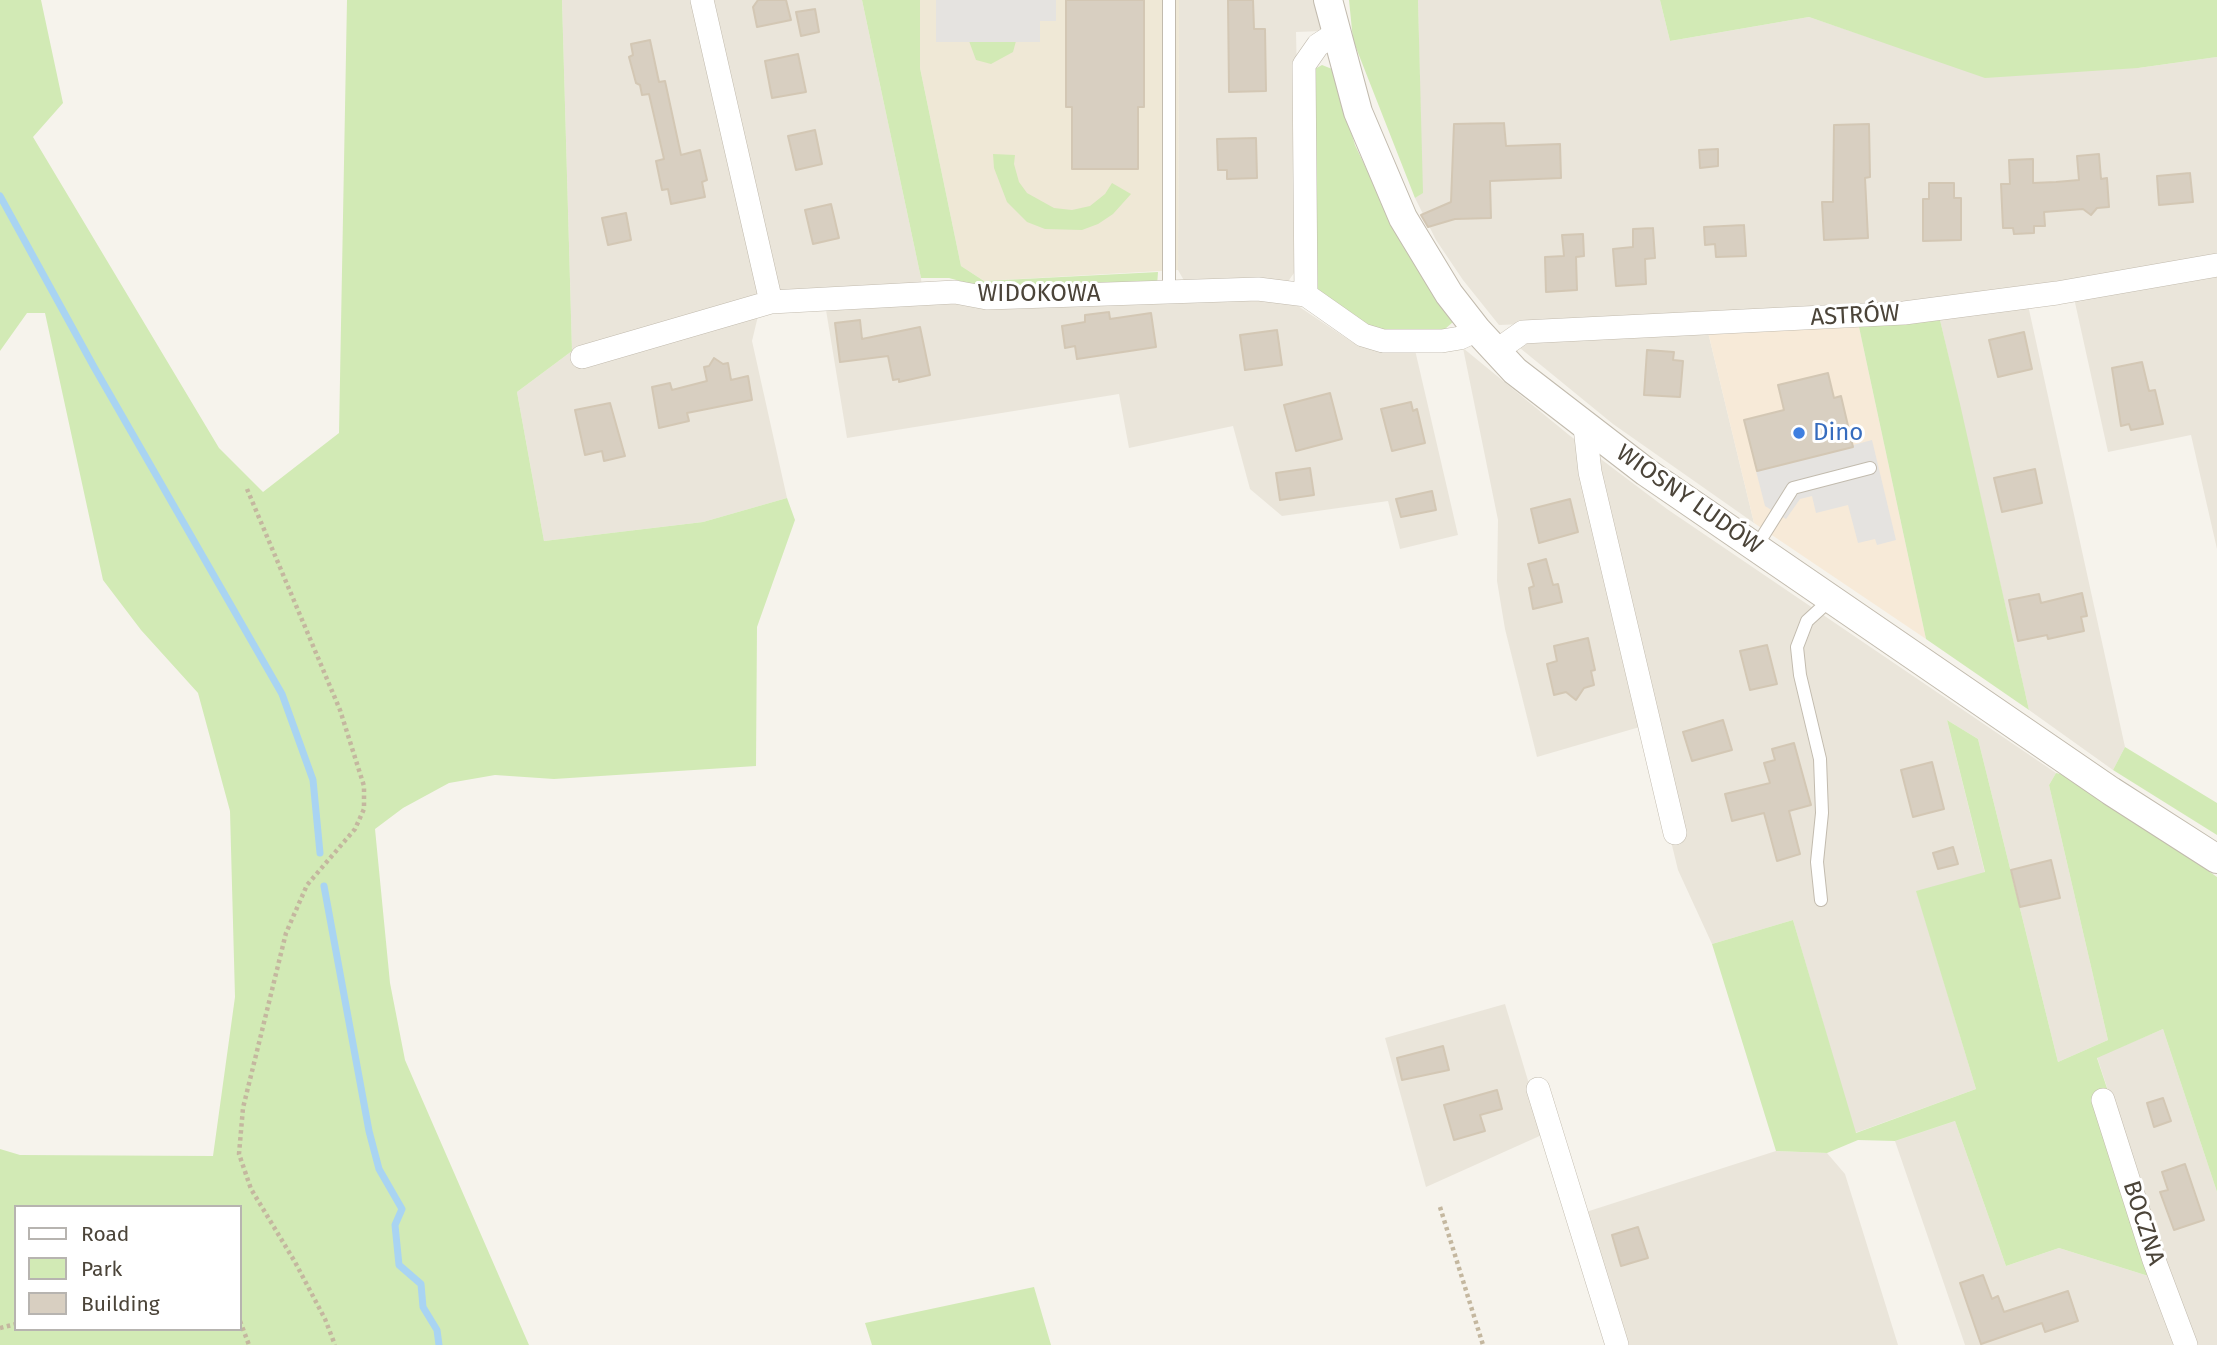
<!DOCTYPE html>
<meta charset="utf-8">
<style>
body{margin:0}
#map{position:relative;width:2217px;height:1345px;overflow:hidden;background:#f6f3ec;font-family:"Fira Sans",sans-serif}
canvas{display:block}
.legend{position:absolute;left:14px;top:1205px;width:228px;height:126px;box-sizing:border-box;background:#fff;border:2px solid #b7b4b0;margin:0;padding:9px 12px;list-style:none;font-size:21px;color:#4b4439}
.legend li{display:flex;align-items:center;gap:14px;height:35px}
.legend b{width:35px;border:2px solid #b7b4b0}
</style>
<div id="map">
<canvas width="2217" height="1345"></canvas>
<ul class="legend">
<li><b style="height:9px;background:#fff"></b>Road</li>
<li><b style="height:19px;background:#d2eab5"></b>Park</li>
<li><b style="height:19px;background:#d8cfc1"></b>Building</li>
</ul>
</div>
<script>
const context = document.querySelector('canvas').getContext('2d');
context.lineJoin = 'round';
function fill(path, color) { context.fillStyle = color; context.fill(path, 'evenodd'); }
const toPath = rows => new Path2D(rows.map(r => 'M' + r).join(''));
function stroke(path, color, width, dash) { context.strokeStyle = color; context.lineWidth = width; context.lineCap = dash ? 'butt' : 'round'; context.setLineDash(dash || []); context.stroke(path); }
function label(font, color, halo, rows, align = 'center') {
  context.font = font + ' "Fira Sans",sans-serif'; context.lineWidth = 6; context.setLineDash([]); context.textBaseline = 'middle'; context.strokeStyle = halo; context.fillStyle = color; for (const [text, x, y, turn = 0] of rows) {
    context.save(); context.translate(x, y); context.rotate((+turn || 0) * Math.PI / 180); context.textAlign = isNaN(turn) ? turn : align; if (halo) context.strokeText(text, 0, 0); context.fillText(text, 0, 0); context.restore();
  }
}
const residential = toPath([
 [562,0,862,0,921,278,923,303,1278,299,1298,306,1352,342,1376,350,1415,350,1458,535,1400,549,1388,501,1282,516,1250,489,1233,426,1129,448,1119,394,847,438,826,310,813,307,758,316,752,341,787,498,703,522,544,541,517,392,572,351],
 [1179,0,1317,0,1322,31,1296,32,1301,263,1287,283,1186,284,1178,270],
 [1418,0,1660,0,1670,41,1809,17,1886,43,2138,68,2217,57,2217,259,2123,276,1830,312,1499,325,1463,280,1436,240,1415,198,1422,193],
 [2217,272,2217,549,2191,435,2108,452,2074,298],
 [2028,305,2125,747,2113,770,2029,710,1940,320],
 [1708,332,1754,523,1613,424,1520,348,1524,342],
 [1463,348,1569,435,1667,509,2056,773,2049,785,2108,1040,2058,1062,1978,739,1947,720,1985,873,1917,892,1976,1089,1855,1133,1793,920,1712,944,1678,870,1643,726,1537,757,1505,629,1497,581,1498,520],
 [1505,1004,1544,1134,1426,1187,1385,1038],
 [2163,1029,2217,1192,2217,1345,2192,1345,2097,1057],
 [1955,1121,2006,1266,2059,1248,2158,1279,2181,1345,1965,1345,1895,1141],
 [1776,1151,1827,1153,1845,1174,1898,1345,1625,1345,1586,1212]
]);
const commercial = toPath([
 [1859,327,1926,639,1754,523,1708,332]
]);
const education = toPath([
 [920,0,1179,0,1178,270,984,281,961,266,920,68]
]);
const green = toPath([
 [0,0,41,0,63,103,33,137,219,448,263,492,339,433,347,0,562,0,572,351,517,392,544,541,703,522,787,498,795,520,757,627,756,766,554,779,495,775,449,783,403,808,375,829,390,983,405,1060,529,1345,0,1345,0,1149,20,1155,213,1156,235,997,230,811,198,693,141,630,103,580,45,313,27,313,0,351],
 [16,1207,240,1207,240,1329,16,1329],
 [862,0,920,0,920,68,961,266,984,281,1158,272,1157,286,992,290,949,278,921,278],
 [1349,0,1418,0,1423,193,1415,198,1353,40],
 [1660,0,2217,0,2217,57,2138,68,1985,78,1809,17,1670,41],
 [969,41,1016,41,1013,52,991,64,976,60],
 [1322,65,1332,69,1355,145,1403,246,1453,322,1437,336,1364,330,1314,292,1313,70],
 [993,154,1015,155,1014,164,1019,182,1027,193,1054,208,1072,210,1090,206,1105,194,1112,183,1131,194,1113,214,1098,224,1082,230,1045,229,1027,222,1007,202,994,168],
 [1940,320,1960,404,2029,710,1926,639,1859,327],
 [1947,720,1978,739,2058,1062,2108,1040,2049,785,2056,773,2077,778,2217,877,2217,1192,2163,1029,2097,1058,2169,1276,2158,1279,2059,1248,2006,1266,1955,1121,1895,1141,1858,1140,1827,1153,1776,1151,1712,944,1793,920,1856,1133,1976,1089,1916,891,1985,872],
 [2125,747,2217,803,2217,835,2113,770],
 [1034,1287,1051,1345,872,1345,865,1323]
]);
const parking = toPath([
 [936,0,1056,0,1056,21,1040,21,1040,42,936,42],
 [1872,440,1896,540,1877,545,1875,539,1858,543,1848,505,1816,513,1812,496,1800,499,1786,519,1765,506,1756,471]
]);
const stream = toPath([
 [0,196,94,367,282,694,313,780,320,853],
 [324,886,369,1131,379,1169,402,1209,395,1225,399,1265,421,1284,423,1307,437,1330,439,1345]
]);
const building = toPath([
 [758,0,786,0,791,20,757,27,753,7,758,0],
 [1066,0,1144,0,1144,107,1138,107,1138,169,1072,169,1072,107,1066,107,1066,0],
 [1228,0,1253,0,1254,29,1265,29,1266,91,1229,92,1228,0],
 [815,9,819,32,801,36,796,12,815,9],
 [650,40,659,82,665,81,681,155,700,150,707,180,702,182,705,197,671,204,668,189,662,190,656,161,664,159,649,94,642,95,640,85,636,83,629,57,633,55,631,44,650,40],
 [798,54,806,92,772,98,765,61,798,54],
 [1504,123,1506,146,1560,144,1561,178,1490,181,1491,218,1455,219,1428,227,1421,215,1451,202,1454,124,1504,123],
 [1869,124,1870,177,1865,178,1868,238,1824,240,1822,202,1833,202,1834,125,1869,124],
 [815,130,822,164,796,170,788,136,815,130],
 [1256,138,1257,178,1227,179,1227,170,1218,170,1217,139,1256,138],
 [1718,149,1718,166,1700,168,1699,150,1718,149],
 [2099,154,2101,179,2107,178,2109,207,2097,208,2091,215,2083,209,2044,212,2045,226,2034,226,2034,233,2014,234,2013,228,2003,228,2001,184,2010,184,2009,160,2033,159,2033,183,2056,182,2079,180,2077,156,2099,154],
 [2190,173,2193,202,2159,205,2157,176,2190,173],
 [1929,183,1954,183,1954,198,1961,198,1961,240,1923,241,1923,199,1929,199,1929,183],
 [831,204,839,238,813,244,805,210,831,204],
 [626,213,631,240,608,245,602,218,626,213],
 [1744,225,1746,256,1716,257,1715,244,1705,245,1704,227,1744,225],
 [1653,228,1655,258,1645,259,1646,284,1616,286,1613,249,1633,247,1633,229,1653,228],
 [1583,234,1584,256,1576,257,1577,290,1546,292,1545,257,1564,256,1562,235,1583,234],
 [1109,312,1110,319,1151,313,1156,347,1077,359,1075,346,1065,348,1062,326,1085,322,1085,315,1109,312],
 [860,320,862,339,920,327,930,375,899,382,899,379,893,380,888,356,840,362,835,323,860,320],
 [1277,330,1282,365,1245,370,1240,335,1277,330],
 [2024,332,2032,369,1998,377,1989,340,2024,332],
 [1647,350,1674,352,1673,360,1683,361,1680,397,1644,395,1647,350],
 [714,358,723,364,728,363,731,380,748,376,752,400,687,413,689,421,659,428,652,387,670,383,672,390,707,381,704,367,709,366,714,358],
 [2142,362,2149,391,2155,390,2163,424,2131,430,2129,424,2121,426,2112,368,2142,362],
 [1828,373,1834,398,1841,396,1853,447,1757,471,1744,420,1784,410,1778,385,1828,373],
 [1330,393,1342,439,1296,451,1284,405,1330,393],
 [1411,402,1413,411,1417,409,1425,443,1392,451,1381,409,1411,402],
 [610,403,625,456,604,461,602,451,585,455,575,410,610,403],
 [1310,468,1314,495,1280,500,1276,473,1310,468],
 [2035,469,2042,503,2002,512,1994,478,2035,469],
 [1432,491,1436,510,1401,517,1396,499,1432,491],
 [1570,499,1578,532,1539,543,1531,509,1570,499],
 [1546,559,1553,585,1558,584,1562,602,1533,609,1529,588,1534,586,1528,564,1546,559],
 [2082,593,2087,616,2081,617,2084,631,2048,639,2047,635,2018,641,2009,600,2039,594,2041,603,2082,593],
 [1588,638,1595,670,1591,671,1594,685,1584,688,1576,700,1566,692,1554,695,1547,664,1557,661,1554,646,1588,638],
 [1767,645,1777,684,1750,690,1740,651,1767,645],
 [1723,720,1732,750,1692,761,1683,732,1723,720],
 [1794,743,1811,805,1789,811,1800,854,1777,861,1764,813,1732,821,1725,794,1770,783,1764,763,1775,760,1772,749,1794,743],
 [1932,762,1944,809,1913,817,1901,770,1932,762],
 [1953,847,1958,864,1938,869,1933,853,1953,847],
 [2051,860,2060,898,2020,907,2011,870,2051,860],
 [1443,1046,1449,1070,1402,1080,1397,1058,1443,1046],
 [1497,1090,1502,1109,1480,1115,1485,1131,1454,1140,1444,1105,1497,1090],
 [2163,1098,2171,1121,2154,1127,2147,1103,2163,1098],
 [2185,1164,2204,1220,2174,1230,2160,1192,2168,1190,2162,1172,2185,1164],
 [1638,1227,1648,1258,1621,1266,1612,1235,1638,1227],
 [1983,1275,1992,1299,1998,1296,2004,1312,2068,1291,2078,1321,2045,1332,2042,1323,1981,1344,1960,1283,1983,1275]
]);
const path = toPath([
 [247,489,340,710,364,786,364,809,355,829,307,885,286,933,243,1108,239,1154,251,1189,295,1262,325,1319,335,1345],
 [1440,1207,1483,1345],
 [240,1321,249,1345],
 [0,1328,16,1324]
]);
const service = toPath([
 [1169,293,1169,0],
 [1756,547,1793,488,1870,468],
 [1821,900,1817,862,1822,813,1820,759,1800,675,1797,647,1807,621,1831,599]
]);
const minor = toPath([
 [702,0,771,302],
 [1306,295,1304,65,1318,45,1335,34],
 [1496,351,1523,332,1904,313,2057,293,2217,265],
 [582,357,771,302,955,292,987,298,1258,289,1306,295,1363,335,1383,341,1442,341,1460,338,1477,330],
 [1585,427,1590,472,1675,833],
 [1538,1089,1617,1345],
 [2103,1100,2154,1260,2186,1345]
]);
const tertiary = toPath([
 [1328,0,1358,112,1403,218,1449,294,1477,330,1515,371,1646,472,2111,791,2217,859]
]);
const markers = [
 [1799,433,7,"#3f7fe0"]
];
const streetNames = [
 ["WIDOKOWA",1039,294],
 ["ASTRÓW",1855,316,-3],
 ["WIOSNY LUDÓW",1689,500,35],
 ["BOCZNA",2143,1223,72]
];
const shopNames = [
 ["Dino",1813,433]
];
fill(residential, '#eae5da');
fill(commercial, '#f7ead8');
fill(education, '#efe8d6');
fill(green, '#d2eab5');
fill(parking, '#e5e3e0');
stroke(stream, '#a9d4f2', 7);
fill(building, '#d8cfc1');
stroke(building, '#d3c7b4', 2);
stroke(service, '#c2bbae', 14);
stroke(minor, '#c2bbae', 24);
stroke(tertiary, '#c2bbae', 30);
stroke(path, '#c4b79f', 4.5, [3.5, 3.5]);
stroke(service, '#fff', 12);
stroke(minor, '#fff', 23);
stroke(tertiary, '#fff', 28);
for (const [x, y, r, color] of markers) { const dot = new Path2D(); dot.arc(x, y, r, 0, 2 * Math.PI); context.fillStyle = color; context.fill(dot); stroke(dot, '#fff', 2.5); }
label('24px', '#4b4439', '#fff', streetNames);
label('24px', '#366cbe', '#fff', shopNames, 'left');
</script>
